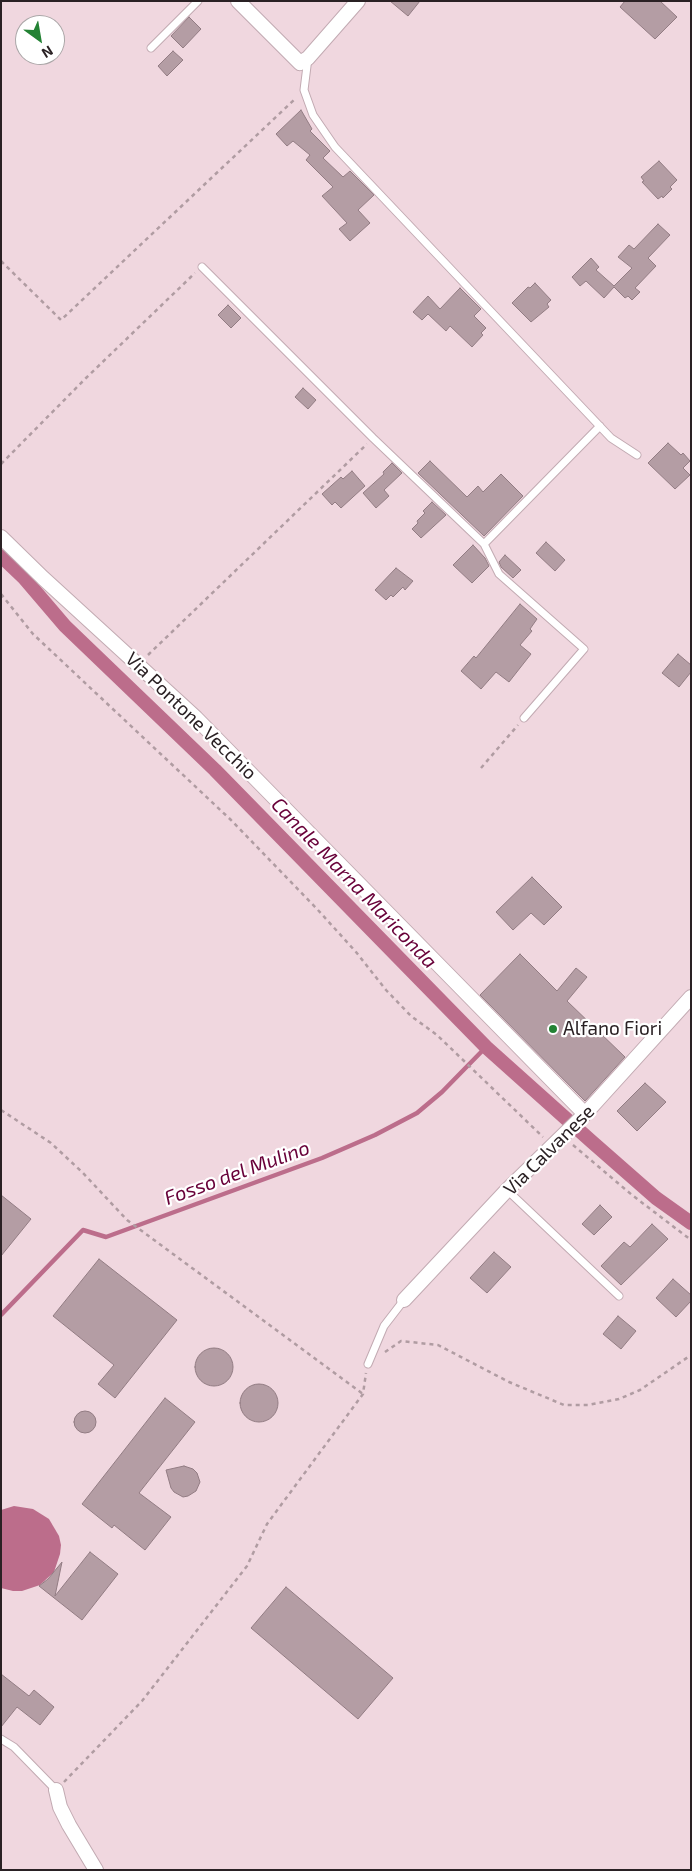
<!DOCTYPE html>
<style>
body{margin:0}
#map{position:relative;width:692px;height:1871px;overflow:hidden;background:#f0d7df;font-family:"Exo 2",sans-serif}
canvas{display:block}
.frame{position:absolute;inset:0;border:2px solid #2a2124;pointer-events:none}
.north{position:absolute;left:15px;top:15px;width:50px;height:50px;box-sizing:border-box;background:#fff;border:1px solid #aaa6a7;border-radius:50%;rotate:148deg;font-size:14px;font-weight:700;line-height:20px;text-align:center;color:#2a2124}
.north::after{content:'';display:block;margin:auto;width:18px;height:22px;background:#238234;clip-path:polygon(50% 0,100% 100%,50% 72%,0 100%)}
</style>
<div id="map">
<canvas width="692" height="1871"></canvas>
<div class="frame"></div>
<div class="north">N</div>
</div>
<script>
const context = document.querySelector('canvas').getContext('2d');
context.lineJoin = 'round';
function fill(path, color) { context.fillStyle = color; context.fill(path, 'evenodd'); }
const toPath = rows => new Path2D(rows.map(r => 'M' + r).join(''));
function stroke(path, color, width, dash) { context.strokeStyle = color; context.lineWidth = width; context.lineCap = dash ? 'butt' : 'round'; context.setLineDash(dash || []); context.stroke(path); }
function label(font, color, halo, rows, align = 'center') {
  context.font = font + ' "Exo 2",sans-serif'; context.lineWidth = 4.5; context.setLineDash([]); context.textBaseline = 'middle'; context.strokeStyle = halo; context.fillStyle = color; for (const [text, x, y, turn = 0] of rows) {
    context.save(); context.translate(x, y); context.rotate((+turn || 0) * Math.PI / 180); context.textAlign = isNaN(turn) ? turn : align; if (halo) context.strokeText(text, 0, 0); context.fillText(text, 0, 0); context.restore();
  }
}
const water = toPath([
 [14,1506,33,1509,49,1519,59,1536,61,1545,60,1554,54,1572,40,1585,22,1591,13,1591,1,1588,1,1510]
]);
const stream = toPath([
 [1,1315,83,1230,106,1237,322,1158,375,1135,417,1113,442,1092,486,1047]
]);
const canal = toPath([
 [1,556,24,578,65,626,215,770,486,1047,591,1141,656,1198,691,1223]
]);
const building = toPath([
 [390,1,420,1,408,16,390,1],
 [625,1,660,1,677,17,655,39,620,7,625,1],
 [189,17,201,29,183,48,171,36,189,17],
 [173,51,183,60,167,76,158,66,173,51],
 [301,110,312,129,310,131,330,151,323,158,343,177,350,171,374,195,358,210,370,223,350,241,339,229,347,223,322,196,333,187,306,160,310,155,293,141,287,146,276,134,301,110],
 [659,161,677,180,670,187,672,189,663,198,662,196,658,199,642,182,644,181,641,177,659,161],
 [658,224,670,235,648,258,656,266,635,288,640,292,632,300,628,296,625,298,614,287,604,298,586,281,580,286,572,277,591,258,599,267,596,270,614,286,632,268,618,257,629,245,634,249,658,224],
 [535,283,551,300,547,304,549,307,531,322,512,303,528,287,530,288,535,283],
 [460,288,481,309,474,316,486,328,481,333,483,335,472,347,450,326,446,331,428,314,422,320,413,312,428,296,440,309,460,288],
 [228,305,241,318,231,328,218,315,228,305],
 [303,388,316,400,308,409,295,397,303,388],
 [668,443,681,455,683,453,690,461,683,468,690,475,675,489,648,463,668,443],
 [430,461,467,497,478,486,483,492,501,474,523,496,484,536,418,473,430,461],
 [392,463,402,473,384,490,389,496,376,508,363,493,384,474,383,472,392,463],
 [352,471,365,486,341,508,335,502,332,505,322,494,341,477,343,479,352,471],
 [432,502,446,515,421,538,412,529,418,523,417,521,425,513,423,511,432,502],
 [546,542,565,560,555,571,536,553,546,542],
 [473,545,485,558,489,566,472,583,453,565,473,545],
 [505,555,521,570,513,578,501,567,499,562,505,555],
 [396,568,413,581,405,590,403,587,393,597,391,595,386,600,375,590,396,568],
 [520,604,537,619,530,629,532,631,520,645,531,654,509,682,496,672,481,689,461,671,474,656,476,658,520,604],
 [678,654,691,665,691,672,679,687,662,673,678,654],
 [532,877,562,907,544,925,531,913,513,930,496,912,532,877],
 [520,954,557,991,576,968,587,977,567,1001,625,1057,585,1101,480,995,520,954],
 [645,1083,666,1102,637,1131,617,1111,645,1083],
 [1,1195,31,1219,1,1256,1,1195],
 [600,1205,612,1217,594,1235,582,1224,600,1205],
 [652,1224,668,1239,621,1285,601,1266,624,1242,630,1247,652,1224],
 [494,1252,511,1267,487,1293,470,1278,494,1252],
 [99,1259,177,1320,115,1398,98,1384,114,1365,53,1316,99,1259],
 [673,1279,691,1295,691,1301,676,1317,656,1298,673,1279],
 [618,1316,636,1331,621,1349,603,1334,618,1316],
 '195 1367a19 19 0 1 1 38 0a19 19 0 1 1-38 0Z',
 '240 1403a19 19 0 1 1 38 0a19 19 0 1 1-38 0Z',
 [165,1398,195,1422,139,1493,171,1517,145,1550,114,1525,112,1528,82,1504,165,1398],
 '74 1422a11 11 0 1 1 22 0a11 11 0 1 1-22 0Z',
 [184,1466,193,1469,197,1473,200,1482,196,1491,188,1496,183,1497,174,1492,171,1488,166,1470,184,1466],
 [90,1552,118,1574,82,1620,39,1586,48,1579,62,1562,55,1596,90,1552],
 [286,1587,393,1678,358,1719,251,1628,286,1587],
 [1,1674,29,1696,34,1690,54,1707,40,1725,17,1707,1,1727,1,1674]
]);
const path = toPath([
 [1,261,61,320,296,98],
 [1,464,86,378,195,273],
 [1,594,33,634,231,820,317,909,356,952,386,990,411,1016,437,1035,543,1137],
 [148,655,367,444],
 [481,768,518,725],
 [1,1110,51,1143,83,1173,127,1220,363,1394],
 [573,1145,632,1195,691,1240],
 [385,1352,401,1341,438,1345,509,1382,564,1405,588,1405,619,1399,640,1390,691,1355],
 [64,1782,142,1701,247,1566,267,1524,363,1394,366,1373]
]);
const lane = toPath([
 [151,48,198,1],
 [308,58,304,90,313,115,335,147,611,438,637,455],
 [202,267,373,438,484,544],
 [524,718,584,649,499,574,484,544,600,426],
 [507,1190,619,1296],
 [368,1364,384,1326,404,1300],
 [1,1739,14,1747,56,1790]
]);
const street = toPath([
 [238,1,300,63,308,58,358,1],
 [1,537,43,578,196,718,585,1114],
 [404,1300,507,1190,585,1114,691,997],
 [56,1790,60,1807,69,1825,96,1870]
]);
const markers = [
 [553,1029,5,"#238234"]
];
const streetNames = [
 ["Via Pontone Vecchio",191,716,44],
 ["Via Calvanese",549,1150,-45]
];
const poiNames = [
 ["Alfano Fiori",563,1029]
];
const waterNames = [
 ["Canale Marna Mariconda",354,883,46],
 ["Fosso del Mulino",237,1173,-20]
];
fill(water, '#bc6d8b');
stroke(stream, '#bc6d8b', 4.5);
stroke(canal, '#bc6d8b', 14);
fill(building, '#b49da4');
stroke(building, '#927c83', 1);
stroke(lane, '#c2aab2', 9);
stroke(street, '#c2aab2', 16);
stroke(path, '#b09ca2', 2.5, [4, 4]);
stroke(lane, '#fff', 7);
stroke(street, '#fff', 14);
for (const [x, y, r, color] of markers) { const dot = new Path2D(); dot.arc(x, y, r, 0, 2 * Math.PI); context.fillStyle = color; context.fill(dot); stroke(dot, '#fff', 2); }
label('19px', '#2a2124', '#fff', streetNames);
label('19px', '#2a2124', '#fff', poiNames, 'left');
label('italic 20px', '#680139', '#fff', waterNames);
</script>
